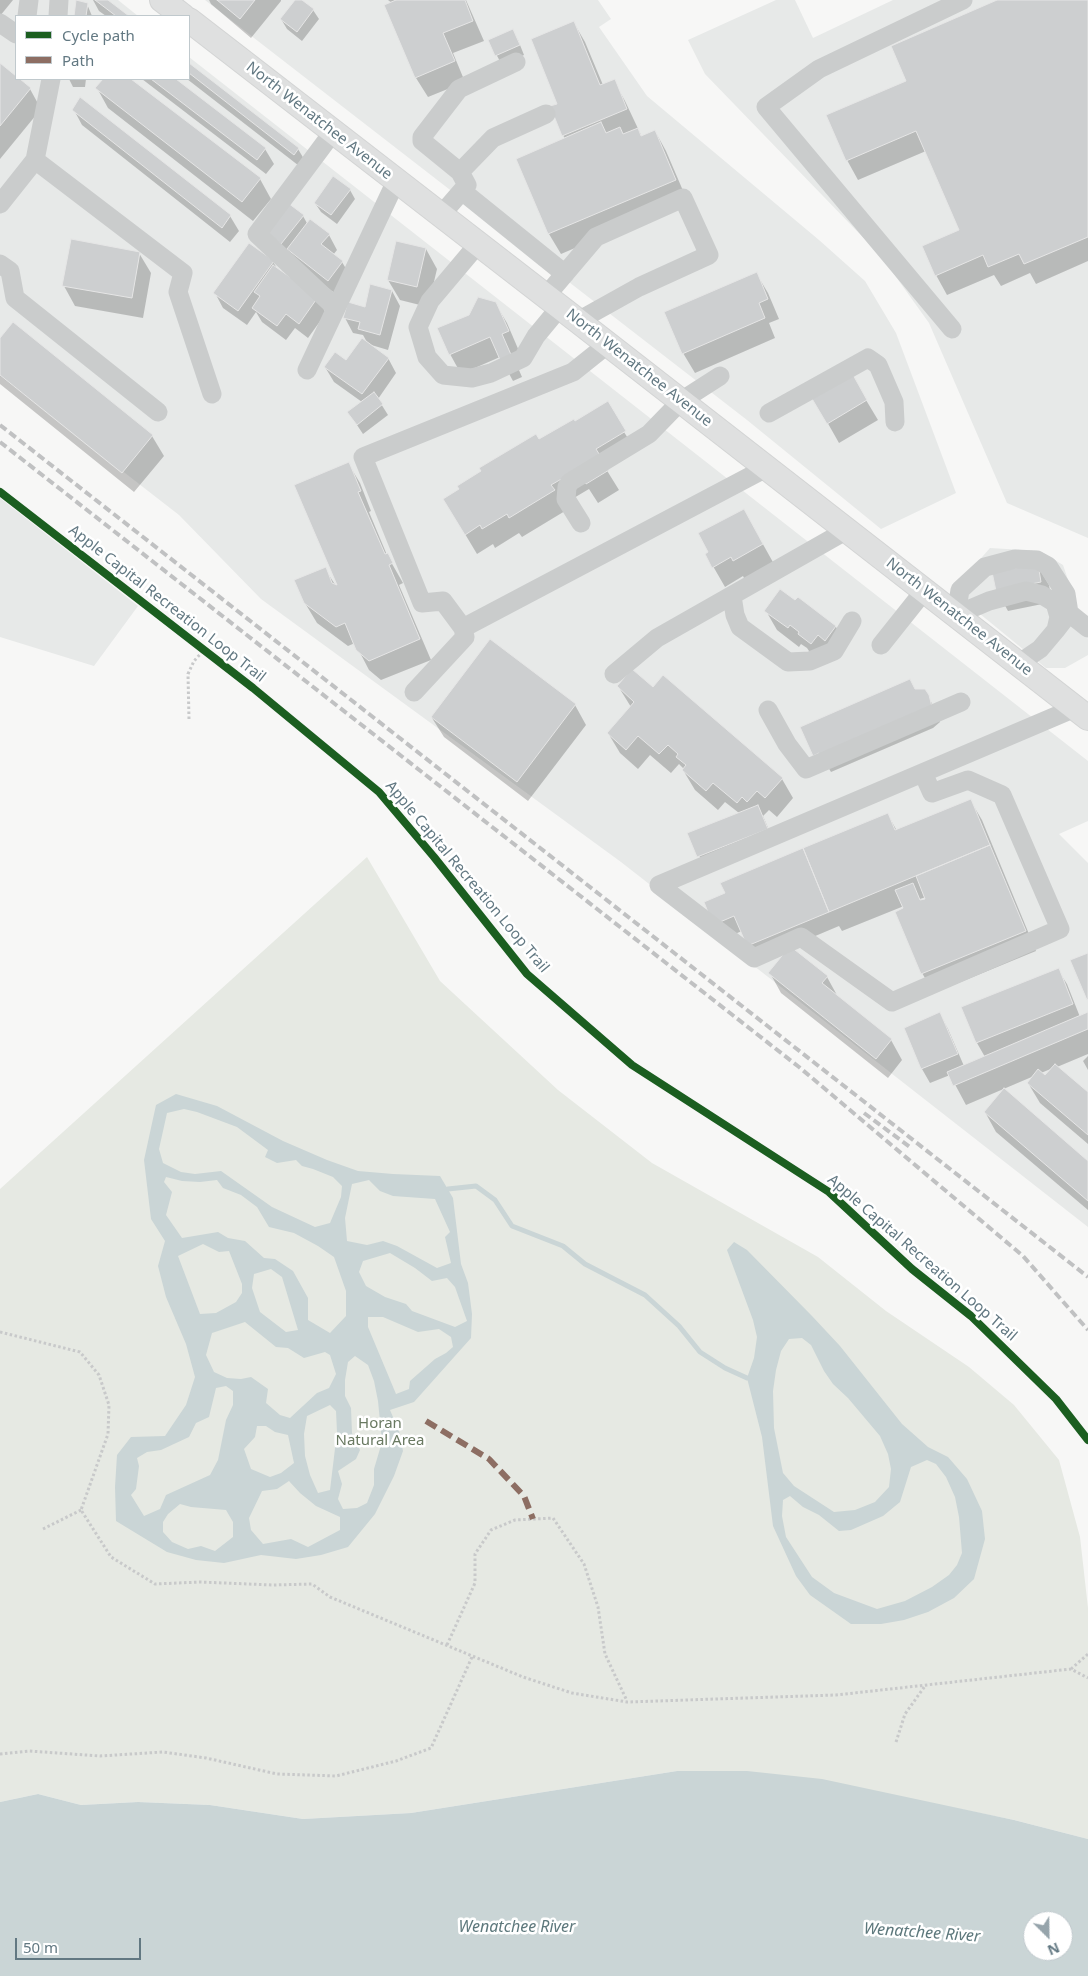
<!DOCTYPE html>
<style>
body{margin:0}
#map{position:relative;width:1088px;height:1976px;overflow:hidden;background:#f7f7f6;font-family:"Noto Sans",sans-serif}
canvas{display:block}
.legend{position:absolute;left:15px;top:15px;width:175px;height:65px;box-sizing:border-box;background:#fff;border:1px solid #c0c9cd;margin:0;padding:6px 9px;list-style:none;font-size:15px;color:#627882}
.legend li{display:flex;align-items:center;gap:10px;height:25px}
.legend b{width:25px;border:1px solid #c0c9cd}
.north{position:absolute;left:1023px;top:1911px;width:50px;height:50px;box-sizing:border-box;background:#fff;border:1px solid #c0c9cd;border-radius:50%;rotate:157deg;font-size:14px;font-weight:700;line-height:20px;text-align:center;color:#627882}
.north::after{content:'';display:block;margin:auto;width:18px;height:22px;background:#96a4ab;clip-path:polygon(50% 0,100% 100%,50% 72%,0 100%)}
.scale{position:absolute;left:15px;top:1938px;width:126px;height:22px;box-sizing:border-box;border:2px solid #627882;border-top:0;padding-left:6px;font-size:15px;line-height:18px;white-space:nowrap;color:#627882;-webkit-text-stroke:4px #fff;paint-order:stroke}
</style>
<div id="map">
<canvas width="1088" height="1976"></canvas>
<ul class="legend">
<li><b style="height:6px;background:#1b5e20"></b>Cycle path</li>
<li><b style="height:6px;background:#8d6e63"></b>Path</li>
</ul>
<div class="north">N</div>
<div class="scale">50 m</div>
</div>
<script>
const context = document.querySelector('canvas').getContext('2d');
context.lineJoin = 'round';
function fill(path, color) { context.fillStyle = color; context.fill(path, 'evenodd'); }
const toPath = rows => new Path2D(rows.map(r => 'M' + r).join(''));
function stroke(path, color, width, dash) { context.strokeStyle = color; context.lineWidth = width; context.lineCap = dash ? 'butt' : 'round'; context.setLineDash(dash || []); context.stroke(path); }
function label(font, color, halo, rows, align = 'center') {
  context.font = font + ' "Noto Sans",sans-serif'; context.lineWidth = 5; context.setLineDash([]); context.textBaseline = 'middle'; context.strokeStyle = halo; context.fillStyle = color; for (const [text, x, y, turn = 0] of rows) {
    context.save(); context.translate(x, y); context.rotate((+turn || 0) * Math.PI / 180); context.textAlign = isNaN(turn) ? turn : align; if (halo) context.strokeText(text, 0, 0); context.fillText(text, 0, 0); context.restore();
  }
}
const built = toPath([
 [0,0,118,0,138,16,16,16,16,79,189,79,189,57,1088,761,1088,821,1059,834,1088,863,1088,1227,621,862,261,599,179,515,0,376],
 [205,0,598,0,611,19,599,27,647,96,819,240,865,281,896,333,956,493,881,529,747,420],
 [776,0,795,0,813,38,893,0,1088,0,1088,538,1007,503,929,323,881,256,705,74,688,40],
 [0,498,138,606,94,666,0,637],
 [990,548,1040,551,1063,565,1088,639,1088,655,1065,668,1046,668,952,591]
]);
const green = toPath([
 [367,857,440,981,558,1090,652,1163,818,1257,886,1311,969,1367,1014,1405,1059,1460,1080,1537,1088,1608,1088,1839,1014,1820,925,1802,677,1771,411,1813,303,1819,210,1805,138,1802,81,1805,38,1794,0,1802,0,1189]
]);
const water = toPath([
 [176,1094,217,1106,283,1141,327,1160,358,1171,393,1174,440,1176,453,1198,461,1264,468,1283,472,1314,471,1338,414,1402,390,1410,399,1431,403,1451,394,1476,375,1514,348,1547,321,1555,296,1559,261,1555,224,1563,196,1560,167,1552,116,1521,115,1487,117,1455,131,1437,165,1436,186,1405,195,1377,186,1344,166,1297,158,1266,165,1241,151,1219,144,1160,156,1105],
 [184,1109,197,1112,237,1127,268,1150,265,1157,277,1163,296,1160,302,1166,313,1169,333,1177,342,1186,341,1197,330,1223,315,1227,272,1207,221,1171,195,1174,181,1172,163,1163,159,1149,167,1113],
 [166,1177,182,1181,200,1182,217,1180,223,1188,241,1195,257,1207,269,1227,294,1233,318,1246,334,1257,346,1291,346,1316,330,1333,308,1320,308,1298,293,1271,275,1259,264,1258,245,1241,228,1238,218,1232,182,1238,166,1215,172,1192,164,1182],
 [369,1180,380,1191,393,1196,435,1199,450,1232,445,1237,451,1263,437,1268,397,1246,383,1241,367,1245,347,1241,345,1218,352,1184],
 [203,1244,219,1252,229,1251,242,1284,242,1293,236,1302,216,1313,200,1314,178,1256],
 [390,1253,415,1268,432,1281,447,1278,455,1287,467,1321,455,1327,412,1311,406,1304,385,1297,366,1286,359,1272,363,1261],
 [271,1269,282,1277,298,1330,286,1332,260,1312,252,1288,254,1274],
 [368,1317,383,1317,418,1332,439,1329,451,1337,453,1347,446,1353,435,1359,410,1381,409,1389,396,1394,368,1327],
 [245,1322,276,1347,288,1348,304,1358,325,1352,330,1355,336,1374,329,1388,317,1393,290,1418,280,1415,266,1403,268,1389,251,1377,241,1379,227,1378,214,1372,206,1355,212,1333],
 [355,1356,368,1365,374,1381,378,1401,382,1442,374,1469,374,1485,367,1503,357,1508,343,1509,338,1499,342,1484,338,1471,356,1459,360,1450,352,1433,351,1408,345,1396,345,1380,348,1362],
 [226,1386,233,1391,233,1405,226,1420,218,1460,210,1475,166,1495,160,1509,144,1516,131,1495,136,1489,139,1466,137,1458,147,1452,161,1450,189,1437,196,1423,209,1417,216,1388],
 [330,1405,336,1411,337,1432,330,1490,318,1493,310,1475,305,1456,304,1434,307,1416],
 [257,1426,266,1426,275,1432,288,1435,294,1463,281,1473,270,1477,251,1469,244,1449,255,1437],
 [289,1481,300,1493,316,1506,340,1517,340,1530,308,1547,291,1539,263,1544,251,1530,249,1518,262,1491,277,1489],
 [180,1504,191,1507,226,1510,233,1522,233,1537,215,1551,201,1546,188,1549,172,1542,163,1532,163,1522,168,1514],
 [734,1242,747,1250,812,1316,840,1346,902,1424,928,1447,948,1457,967,1479,982,1511,985,1539,974,1579,954,1598,928,1612,904,1620,881,1624,851,1624,810,1595,796,1576,773,1526,762,1437,747,1378,754,1358,757,1337,753,1320,727,1250],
 [802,1338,811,1345,824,1371,833,1384,848,1398,880,1436,888,1454,891,1469,889,1487,875,1502,855,1510,834,1512,794,1486,783,1473,774,1428,773,1391,776,1370,781,1351,789,1339],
 [927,1460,936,1464,946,1477,955,1497,959,1517,962,1553,957,1565,949,1575,932,1587,905,1601,877,1609,834,1593,812,1577,786,1537,782,1516,783,1500,790,1496,803,1507,819,1515,839,1531,851,1530,883,1516,900,1502,911,1467],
 [677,1771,747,1771,822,1779,1014,1820,1088,1839,1088,1976,0,1976,0,1802,38,1794,81,1805,138,1802,210,1805,303,1819,411,1813],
 [1033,1921,1063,1921,1063,1951,1033,1951]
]);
const shadow = toPath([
 [0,0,13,0,0,16],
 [93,0,106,0,127,16,106,16,99,11],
 [209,0,281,0,281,1,251,38,211,4],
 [296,0,300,0,313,10,319,19,302,41,287,29,281,19],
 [388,0,466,0,484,41,453,53,465,82,428,97,416,78,386,5,392,3],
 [1000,0,1088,0,1088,261,1036,284,1030,273,1001,286,994,275,947,295,936,275,960,231,926,151,858,180,847,160,908,81],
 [77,2,87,4,92,16,75,16],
 [574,23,585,42,603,85,614,81,625,101,642,137,655,131,666,151,687,200,561,254,549,234,517,159,565,139,563,135,559,104],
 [518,40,524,55,502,65,489,41],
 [189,64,298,149,307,164,303,169,187,79,189,79],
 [0,65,30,89,41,109,0,159],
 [69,79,86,79,85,87,73,87],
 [105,79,129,79,260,179,271,199,253,221,108,108,97,88],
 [142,79,173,79,265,149,274,164,266,174],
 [81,99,230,216,239,231,230,242,82,125,74,110],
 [350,190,355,199,337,224,321,212,315,203],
 [303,216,308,225,329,235,337,250,333,255,342,262,351,277,337,295,297,264,267,232],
 [426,249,437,269,428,307,400,300,388,280],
 [139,253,151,273,143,318,75,306,64,286],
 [273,262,279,271,317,298,326,313,308,338,295,328,286,340,262,322,256,312,247,325,223,308,215,293],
 [756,273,768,293,779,319,769,323,775,338,695,373,683,353],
 [392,291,400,306,388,350,368,344,363,335,353,333,345,318,366,308],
 [495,303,507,323,519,351,512,354,522,377,513,381,500,357,461,374,450,354],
 [13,324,152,436,164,456,134,492,0,384,0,340],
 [388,358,396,373,378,399,388,415,363,434,349,413,362,402,334,382,325,367,347,362],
 [851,375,878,420,839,443,813,397],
 [624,432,636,451,606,469,619,490,598,503,589,489,562,505,565,511,522,537,519,533,495,548,493,544,477,554,456,519,538,440],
 [348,463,360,483,371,511,369,512,387,555,403,583,399,585,431,660,381,680,369,670,355,643,348,646,317,623,305,603,325,569,336,586,339,589],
 [755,530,774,564,745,580,743,576,725,587,706,554],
 [1037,565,1049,585,1052,602,1008,611,997,591],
 [766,611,836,627,847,646,811,654,807,648,801,644,799,647,777,630],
 [618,686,653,689,782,779,793,798,777,817,769,810,763,816,775,844,707,872,689,834,739,813,725,802,718,810,695,790,683,770,684,769,679,764,671,773,650,755,638,769,620,753,608,733,631,707],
 [915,690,925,691,939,716,940,722,933,728,831,772,828,767,814,755],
 [575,705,586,725,528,801,444,737,432,718],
 [970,800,982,820,1036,951,934,993,922,973,904,906,842,931,839,926,756,961,742,931,723,939,714,924,726,893,888,815,897,831],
 [926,897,927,899,922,901,920,899],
 [1058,970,1067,984,1080,1017,1088,1013,1088,1054,1057,1067,1088,1094,1088,1144,1040,1103,1028,1083,1034,1076,966,1105,950,1075,930,1083,922,1069,905,1028,940,1014,948,1029,964,1066,985,1057,977,1043],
 [1053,1068,1045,1077,1041,1073],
 [770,973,827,977,838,997,891,1040,902,1060,888,1078,781,993],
 [1088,1056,1088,1070,1083,1061],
 [985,1112,1088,1162,1088,1210,996,1132]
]);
const stream = toPath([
 [448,1189,476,1186,495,1200,512,1226,563,1246,585,1264,645,1295,679,1326,700,1352,725,1368,747,1378]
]);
const building = toPath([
 [76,0,88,3,86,16,74,16,76,0],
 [95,0,108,0,129,16,116,16,95,0],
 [217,0,255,0,240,19,217,0],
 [295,0,302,0,314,9,297,32,280,19,295,0],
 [396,0,465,0,473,21,443,33,455,61,415,78,384,5,396,0],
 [997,0,1088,0,1088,237,1024,264,1019,254,988,267,983,255,935,276,922,246,959,230,916,131,846,161,826,115,906,81,891,46,997,0],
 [574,21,600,85,615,79,627,109,562,136,550,106,557,104,531,39,574,21],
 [513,29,520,45,495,56,488,40,513,29],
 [0,63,16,76,16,79,20,79,31,88,0,126,0,63],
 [189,63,299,148,294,155,189,73,189,63],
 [103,79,131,79,261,178,242,202,95,88,103,79],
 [151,79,176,79,266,148,257,160,151,79],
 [80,97,231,215,222,228,72,110,80,97],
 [601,122,606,133,620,127,623,134,638,128,641,136,655,130,676,180,548,234,516,159,601,122],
 [333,176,351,189,331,215,314,203,333,176],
 [288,203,304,215,281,244,265,232,288,203],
 [310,219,330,234,321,244,343,261,328,281,287,249,310,219],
 [71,239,140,252,132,298,62,286,71,239],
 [396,241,426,248,417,287,387,280,396,241],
 [249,243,274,261,238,311,213,293,249,243],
 [273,265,318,297,299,324,286,314,277,326,252,308,260,296,254,292,273,265],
 [757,272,768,299,759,303,765,318,682,354,664,312,757,272],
 [370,284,392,290,380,335,358,329,360,322,343,318,348,302,365,307,370,284],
 [478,297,496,302,509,331,502,334,512,357,501,362,490,337,449,355,437,328,469,315,478,297],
 [13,322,153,435,122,473,0,375,0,338,13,322],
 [362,338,389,358,362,394,324,367,335,352,346,360,362,338],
 [852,373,867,400,827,424,811,397,852,373],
 [374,392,383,404,357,425,347,412,374,392],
 [608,401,626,431,596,449,609,470,586,484,577,470,551,485,555,490,509,518,507,514,482,529,480,525,465,535,443,499,459,489,457,486,481,471,479,468,536,434,539,439,574,419,575,421,608,401],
 [349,462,361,491,358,492,385,554,388,553,393,563,389,565,420,639,369,661,356,650,345,623,336,627,304,603,294,580,326,567,332,583,337,585,294,485,349,462],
 [744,509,763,544,733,561,731,557,712,568,705,554,708,552,698,533,744,509],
 [1038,564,1041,582,996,591,992,572,1038,564],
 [780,589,795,600,798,597,836,626,825,641,818,635,811,644,798,634,799,632,790,625,788,628,764,611,780,589],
 [490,639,576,704,517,782,431,717,490,639],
 [632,669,653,687,663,675,783,778,765,798,757,791,747,802,742,797,737,803,713,783,706,791,682,770,686,765,676,757,678,754,668,745,659,754,638,736,626,750,607,733,634,702,617,686,632,669],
 [910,679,915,689,925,689,929,695,932,707,822,758,819,753,813,756,800,727,910,679],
 [971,799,990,845,829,912,803,848,888,813,895,830,971,799],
 [758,805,768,829,697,857,687,833,758,805],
 [990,845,1026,931,921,974,895,912,903,908,895,890,913,883,920,900,925,899,916,876,990,845],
 [803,848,829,912,747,946,734,916,713,925,704,902,725,893,720,883,803,848],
 [790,946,828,976,822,983,892,1039,876,1059,768,973,790,946],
 [1088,953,1088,999,1087,1000,1070,960,1088,953],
 [1059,968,1073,1004,976,1043,961,1007,1059,968],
 [940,1012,958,1054,921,1069,904,1028,940,1012],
 [1088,1012,1088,1029,953,1086,947,1072,1088,1012],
 [1055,1064,1088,1092,1088,1135,1027,1083,1038,1069,1045,1075,1055,1064],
 [1004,1088,1088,1161,1088,1201,984,1112,1004,1088]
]);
const path = toPath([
 [189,719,188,674,194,661,204,650],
 [0,1332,80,1352,99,1375,109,1405,108,1434,81,1510,111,1557,155,1584,200,1582,272,1585,312,1584,330,1597,523,1677,572,1693,627,1702,836,1695,1071,1669,1088,1678],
 [43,1529,81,1510],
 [447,1645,475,1583,475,1554,491,1530,515,1520,553,1518,584,1564,598,1607,605,1654,627,1701],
 [1071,1669,1088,1654],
 [896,1742,905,1714,925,1686],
 [0,1754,29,1751,100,1756,163,1752,206,1758,277,1774,336,1776,396,1761,431,1748,472,1657]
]);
const minor = toPath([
 [27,16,29,0],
 [58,16,59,0],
 [0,23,16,34],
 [333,132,257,234,336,308],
 [35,160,51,79],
 [460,172,422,141,422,137,459,89,516,62],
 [462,191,565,274],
 [0,204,35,160,183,273,178,292,212,394],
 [441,215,467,185,460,172,493,138,546,114],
 [478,244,430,301,418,327,427,357,443,375,472,378,491,373,523,358,536,336,560,307],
 [0,264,10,271,15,298,158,412],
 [546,296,596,237,683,198,709,255,639,287,578,321],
 [952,329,766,107,819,69,963,0],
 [307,370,396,181],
 [769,413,868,358,878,365,894,402,895,422],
 [581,523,566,499,567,487,570,482,649,434,681,401,720,376],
 [732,596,735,615,740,627,788,662,810,661,834,651,852,621],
 [1069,613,1088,628],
 [956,615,960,590,985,567,1015,559,1037,560,1048,566,1066,594,1069,613,1056,630],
 [956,615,989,601,1026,591,1042,595,1055,603,1059,617,1056,630,1040,649,1018,664],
 [463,628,766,468],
 [881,645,924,591],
 [614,674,657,638,847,530],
 [414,692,465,637,463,628,443,601,422,603,363,457,573,372,608,344],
 [768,710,787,744,806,769,961,702],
 [923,773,932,793,968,780,1002,795,1060,929,892,1002,801,937,754,958,659,885,1075,708]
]);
const major = toPath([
 [162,0,183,16],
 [189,20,578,321,1088,718]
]);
const rail = toPath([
 [0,425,1088,1277],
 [0,442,799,1067,1023,1256,1088,1330],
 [864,1113,910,1147]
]);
const quiet = toPath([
 [426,1421,489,1459,524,1496,533,1519]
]);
const cycleway = toPath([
 [0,492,253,688,379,792,434,857,527,974,632,1065,829,1192,912,1269,971,1316,1056,1399,1088,1440]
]);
const streetNames = [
 ["North Wenatchee Avenue",319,121,38],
 ["North Wenatchee Avenue",639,368,38],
 ["Apple Capital Recreation Loop Trail",167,604,38],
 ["North Wenatchee Avenue",959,617,38],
 ["Apple Capital Recreation Loop Trail",467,877,50],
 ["Apple Capital Recreation Loop Trail",922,1258,41]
];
const parkNames = [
 ["Horan",380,1424],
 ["Natural Area",380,1441]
];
const waterNames = [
 ["Wenatchee River",517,1927],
 ["Wenatchee River",922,1933,4]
];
fill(built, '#e7e9e8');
fill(green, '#e6e9e3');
fill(water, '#cad5d6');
fill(shadow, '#0003');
stroke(stream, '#cad5d6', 5);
fill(building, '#cdcfd0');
stroke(building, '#e6e6e6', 1);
stroke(major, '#d3d4d4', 26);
stroke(path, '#c8c9ca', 3, [2.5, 2.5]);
stroke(minor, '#cacccc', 19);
stroke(major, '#dfe0e0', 24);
stroke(rail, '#c0c1c2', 4, [8, 4]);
stroke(quiet, '#8d6e63', 6, [12, 6]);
stroke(cycleway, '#1b5e20', 8);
label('15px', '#627882', '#fff', streetNames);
label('15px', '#697961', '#fff', parkNames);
label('italic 16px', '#5d787c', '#fff', waterNames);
</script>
